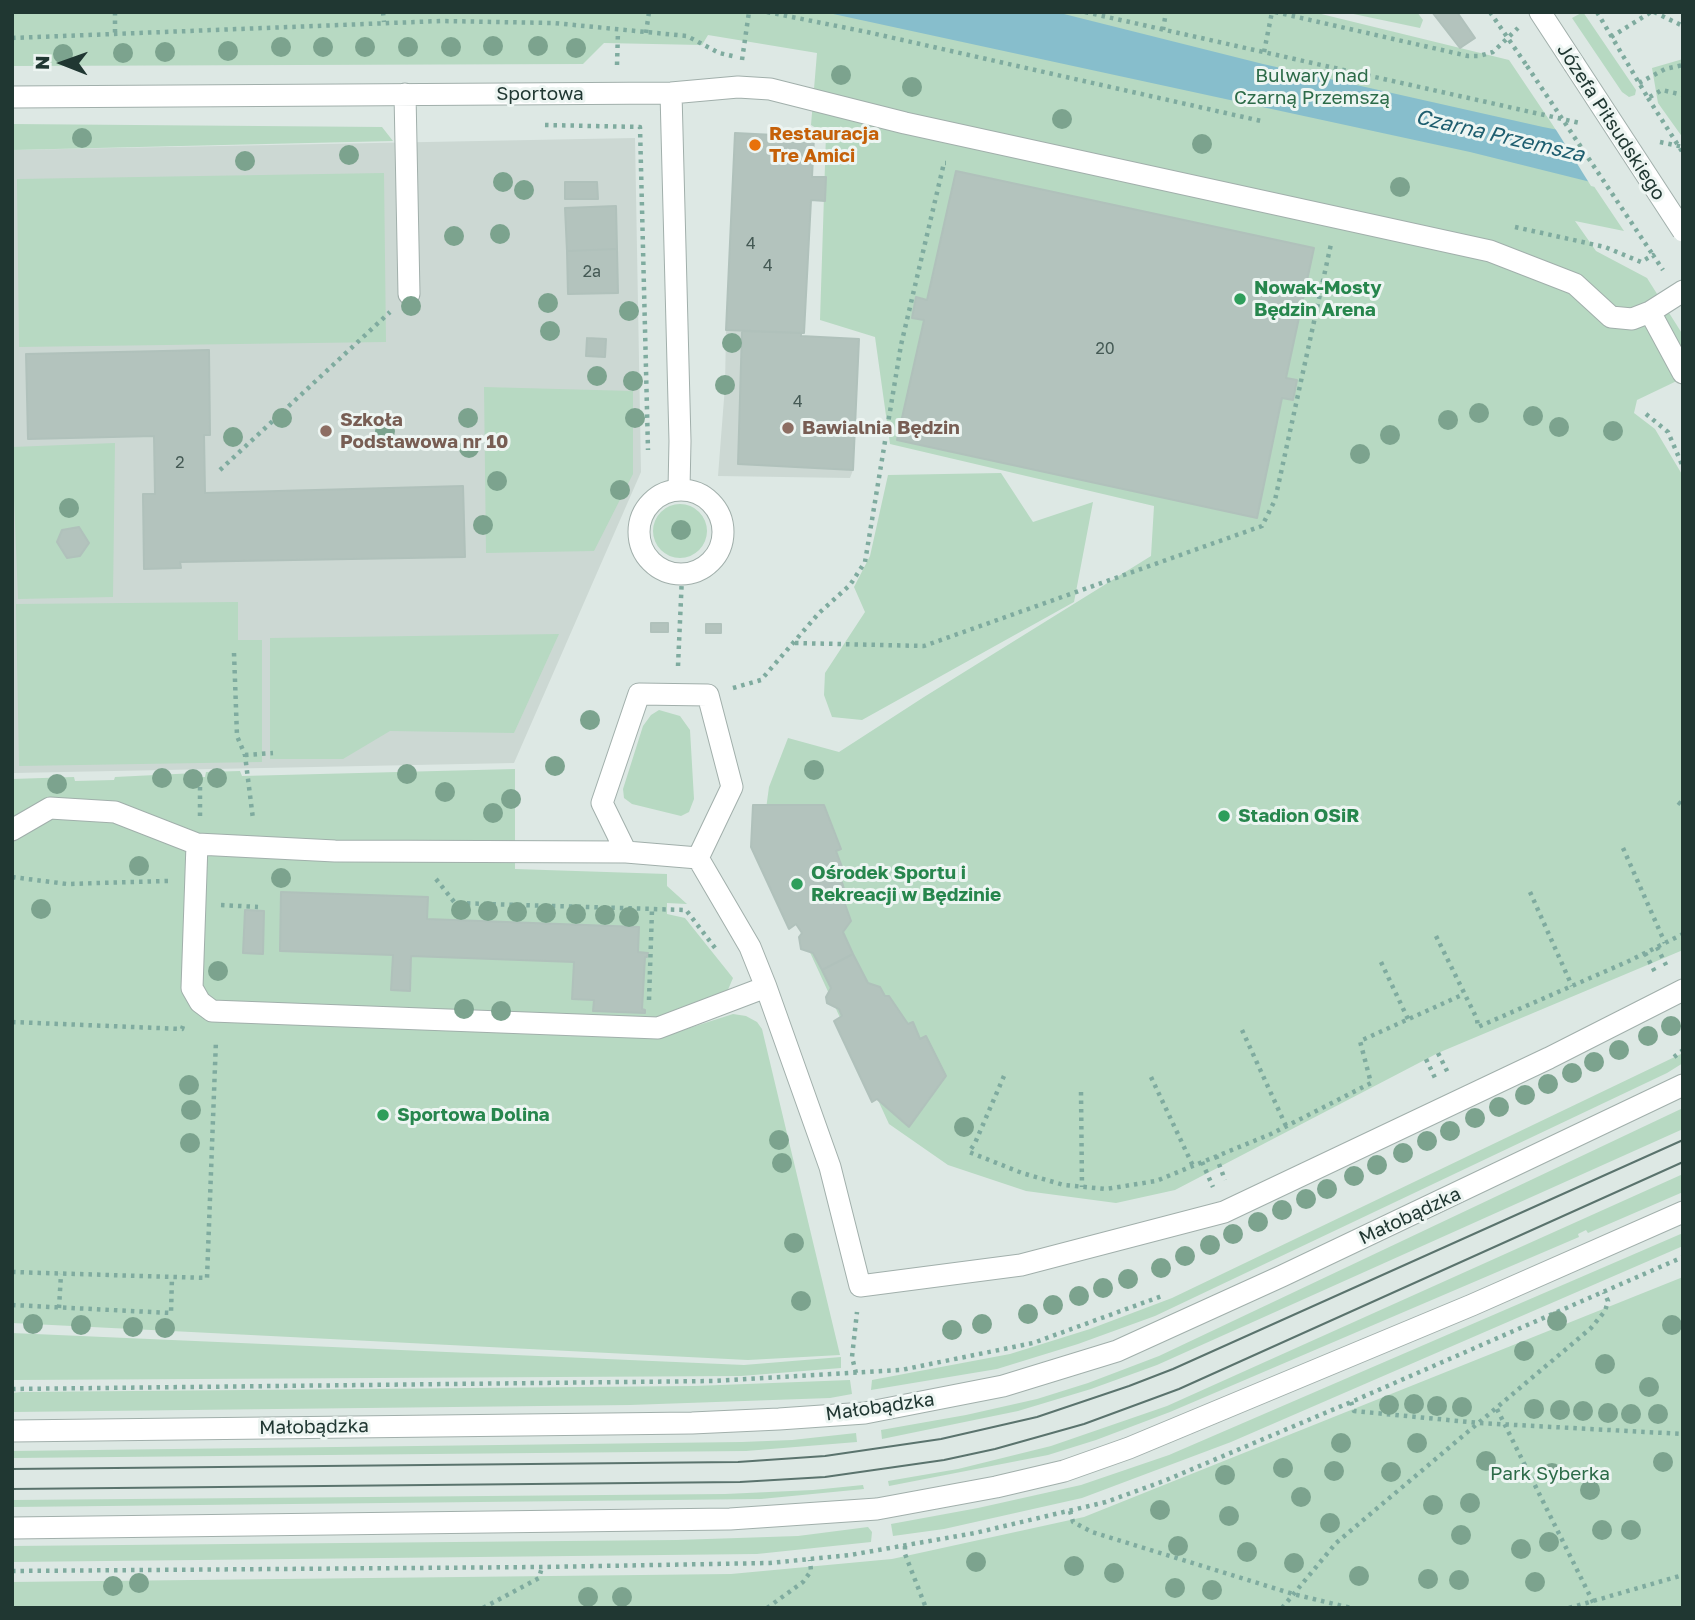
<!DOCTYPE html>
<meta charset="utf-8">
<style>
body{margin:0}
#map{position:relative;width:1695px;height:1620px;overflow:hidden;background:#dde8e4;font-family:"Golos Text",sans-serif}
canvas{display:block}
.frame{position:absolute;inset:0;border:14px solid #203732;pointer-events:none}
.north{position:absolute;left:28px;top:28px;width:70px;height:70px;-webkit-text-stroke:5px #edf5f2;paint-order:stroke;rotate:271deg;font-size:19px;font-weight:700;line-height:28px;text-align:center;color:#203732}
.north::after{content:'';display:block;margin:auto;width:24px;height:32px;background:#203732;clip-path:polygon(50% 0,100% 100%,50% 72%,0 100%)}
</style>
<div id="map">
<canvas width="1695" height="1620"></canvas>
<div class="frame"></div>
<div class="north">N</div>
</div>
<script>
const context = document.querySelector('canvas').getContext('2d');
context.lineJoin = 'round';
function fill(path, color) { context.fillStyle = color; context.fill(path, 'evenodd'); }
const toPath = rows => new Path2D(rows.map(r => 'M' + r).join(''));
function stroke(path, color, width, dash) { context.strokeStyle = color; context.lineWidth = width; context.lineCap = dash ? 'butt' : 'round'; context.setLineDash(dash || []); context.stroke(path); }
function label(font, color, halo, rows, align = 'center') {
  context.font = font + ' "Golos Text",sans-serif'; context.lineWidth = 6; context.setLineDash([]); context.textBaseline = 'middle'; context.strokeStyle = halo; context.fillStyle = color; for (const [text, x, y, turn = 0] of rows) {
    context.save(); context.translate(x, y); context.rotate((+turn || 0) * Math.PI / 180); context.textAlign = isNaN(turn) ? turn : align; if (halo) context.strokeText(text, 0, 0); context.fillText(text, 0, 0); context.restore();
  }
}
const built = toPath([
 [635,138,641,472,514,763,14,773,12,723,12,150],
 [726,330,801,333,853,470,850,478,718,476,725,386]
]);
const green = toPath([
 [12,12,1313,12,1509,60,1624,231,1575,221,1596,251,1647,278,1683,335,1683,378,1637,400,1634,413,1655,429,1683,476,1683,950,1438,1053,1175,1190,1116,1203,1026,1191,948,1165,889,1124,761,846,769,787,788,738,839,752,924,697,1151,556,1154,506,890,444,875,337,820,320,826,134,811,125,817,53,708,35,702,45,604,43,583,64,12,66],
 [1344,12,1417,12,1423,20,1420,28],
 [1583,12,1636,90,1635,95,1629,97,1622,92,1572,18],
 [1683,59,1683,138,1658,103,1652,68],
 [12,124,382,127,393,141,12,150],
 [384,173,386,342,19,347,17,179],
 [484,387,633,391,633,474,594,551,486,553],
 [115,443,113,597,18,599,12,447],
 [1001,473,1033,522,1093,502,1074,602,862,720,832,717,824,695,825,673,865,612,854,587,870,556,888,475],
 '653 531a27 27 0 1 1 54 0a27 27 0 1 1-54 0Z',
 [238,602,238,640,262,640,262,762,19,766,16,604],
 [559,634,514,733,390,731,343,759,270,759,270,638],
 [659,710,680,716,690,730,694,799,689,812,681,816,632,804,624,798,623,789,643,726,651,715],
 [515,769,515,869,667,874,667,886,687,904,667,903,667,914,685,918,733,978,727,992,668,1031,680,1031,733,1014,746,1016,757,1022,762,1029,840,1355,748,1360,12,1323,12,779,74,777,75,781,114,780,115,777,196,773,196,777,205,777,206,772,240,771,242,776],
 [1683,1053,1683,1063,1667,1073,1155,1316,1078,1344,997,1369,871,1390,872,1380,1010,1354,1090,1329,1172,1298],
 [1683,1108,1683,1129,1157,1365,1091,1389,1018,1411,882,1439,881,1430,966,1415,1037,1399,1088,1383,1159,1356],
 [1683,1174,1683,1192,1588,1233,1586,1230,1578,1234,1579,1237,1170,1412,1096,1440,1048,1455,889,1486,888,1481,958,1469,1051,1446,1167,1406],
 [1683,1233,1683,1246,1231,1442,1082,1498,944,1529,893,1536,891,1524,978,1508,1081,1485,1169,1455],
 [1683,1277,1683,1608,12,1608,12,1582,731,1574,892,1559,1084,1517],
 [12,1333,744,1365,841,1357,841,1368,741,1376,12,1380],
 [850,1380,852,1394,830,1398,630,1405,12,1412,12,1393,21,1392,695,1386],
 [856,1433,857,1442,746,1451,12,1458,12,1451,742,1442,792,1440],
 [863,1485,864,1489,761,1499,12,1507,12,1500,725,1494,813,1490],
 [868,1527,872,1532,871,1542,757,1554,12,1562,12,1546,677,1540,798,1536]
]);
const water = toPath([
 [824,12,1056,12,1263,64,1543,127,1683,154,1683,205,1470,152]
]);
const pier = toPath([
 [1553,125,1683,150,1683,208,1591,186]
]);
const building = toPath([
 [1432,12,1457,12,1475,38,1460,48,1432,12],
 [735,133,814,137,812,177,826,177,825,201,811,200,804,333,726,330,735,133],
 [956,171,1314,248,1286,378,1297,380,1293,400,1282,398,1257,518,897,440,924,320,912,318,916,297,927,300,956,171],
 [565,182,597,182,598,199,565,199,565,182],
 [616,206,617,249,567,251,565,208,616,206],
 [617,249,618,293,568,294,567,251,617,249],
 [742,331,801,333,801,336,859,339,853,470,738,464,742,331],
 [587,338,606,339,605,357,586,356,587,338],
 [209,350,210,435,204,435,205,493,463,486,465,557,180,562,181,568,144,569,143,494,155,494,154,436,28,439,26,354,209,350],
 [79,527,89,543,80,556,67,558,57,542,62,530,79,527],
 [651,623,668,623,668,632,651,632,651,623],
 [706,624,721,624,721,633,706,633,706,624],
 [753,805,824,805,841,849,836,851,842,867,838,869,844,889,840,890,851,921,843,932,853,954,822,970,813,953,801,949,799,937,802,933,796,924,789,929,751,847,753,805],
 [281,892,428,897,427,919,639,927,638,952,648,953,647,957,645,957,642,1009,645,1010,645,1013,593,1011,594,1000,572,999,574,962,411,956,410,991,391,990,393,955,280,951,281,892],
 [245,910,264,911,263,954,243,953,245,910],
 [853,954,868,983,880,987,885,996,889,996,908,1024,913,1022,920,1039,926,1036,946,1076,909,1127,877,1099,872,1102,834,1021,842,1016,839,1009,827,1003,826,997,831,988,822,970,853,954]
]);
const path = toPath([
 [115,12,115,33],
 [383,12,384,22],
 [767,12,867,32,1261,121],
 [1085,12,1580,123],
 [1275,12,1468,56,1479,56,1493,52,1518,28],
 [1490,12,1527,66],
 [1597,12,1648,98,1662,90,1683,95],
 [1654,12,1683,26],
 [1163,30,1166,12],
 [646,33,649,12],
 [1611,37,1651,12],
 [12,38,441,21,554,23,687,36,719,53,737,57],
 [1264,52,1272,12],
 [742,60,749,12],
 [617,65,618,31],
 [1639,83,1665,69,1683,65],
 [545,125,640,127,648,450],
 [1660,142,1683,147],
 [1515,227,1605,247,1641,262,1653,255,1663,270],
 [1646,414,1668,432,1683,467],
 [220,470,390,312],
 [795,643,924,646,1262,526,1275,500,1331,244],
 [234,653,237,736,245,755,253,819],
 [678,666,682,576],
 [733,688,761,680,819,613,850,585,865,562,901,345,944,163,946,163],
 [12,746,13,746],
 [245,755,273,753],
 [1678,802,1683,806],
 [200,816,200,775],
 [1623,848,1665,943],
 [12,877,67,884,168,881],
 [436,879,455,903,686,910,715,948],
 [1530,892,1572,986],
 [221,905,258,907],
 [1436,936,1477,1019,1478,1027,1629,961,1683,934],
 [1657,947,1667,967],
 [1645,953,1656,974],
 [1381,962,1408,1019],
 [649,1000,652,910],
 [12,1022,182,1029,183,1026],
 [1242,1030,1286,1126],
 [1438,1053,1449,1075],
 [1674,1057,1683,1050],
 [1426,1059,1436,1080],
 [1004,1076,975,1143,969,1152,1022,1173,1064,1185,1106,1189,1156,1181,1271,1134,1371,1083,1360,1041,1464,994],
 [1151,1077,1193,1166],
 [1081,1092,1082,1187],
 [1216,1156,1225,1180],
 [1202,1162,1213,1187],
 [12,1272,207,1278,216,1040],
 [12,1305,171,1313,172,1277],
 [59,1308,61,1274],
 [856,1373,852,1357,857,1312],
 [12,1389,714,1381,901,1370,1033,1343,1162,1296],
 [1351,1402,1354,1411,1479,1423,1683,1434],
 [1497,1409,1596,1608],
 [1070,1511,1073,1522,1092,1532,1293,1594,1351,1608],
 [905,1546,905,1554,926,1608],
 [12,1571,542,1567,770,1563,850,1555,975,1533,1106,1502,1164,1481,1351,1402,1683,1257],
 [483,1608,539,1578,542,1567],
 [767,1608,803,1582,811,1571,810,1560],
 [1282,1608,1336,1543,1591,1328,1605,1311,1608,1301,1604,1292],
 [1569,1608,1683,1575]
]);
const minor = toPath([
 [1540,12,1574,64],
 [671,93,680,441,679,489],
 [405,94,409,294],
 [12,97,671,93,738,87,770,89,905,123,1490,251,1575,284,1611,317,1632,319,1650,312,1683,291],
 [1650,312,1683,373],
 '639 532a42 42 0 1 1 84 0a42 42 0 1 1-84 0Z',
 [12,830,50,808,115,812,197,844,335,851,626,852,698,858,750,947,766,987,830,1167,860,1286,1021,1265,1224,1212,1549,1058,1683,990],
 [197,844,192,988,200,1002,212,1011,658,1028,766,987],
 [626,852,602,803,639,694,708,695,732,787,698,858],
 [12,1431,692,1423,779,1419,865,1413,1003,1386,1117,1351,1282,1276,1683,1085],
 [12,1528,730,1519,877,1509,996,1487,1064,1471,1129,1448,1472,1305,1683,1212]
]);
const tram = toPath([
 [12,1469,738,1462,825,1456,941,1439,1037,1417,1129,1386,1173,1369,1683,1140],
 [12,1489,740,1482,825,1477,944,1460,995,1449,1084,1424,1179,1389,1683,1162]
]);
const pathBridge = toPath([
 [1527,66,1653,255],
 [1648,98,1683,153]
]);
const minorBridge = toPath([
 [1574,64,1683,231]
]);
const trees = [
 [493,46],
 [538,46],
 [281,47],
 [323,47],
 [365,47],
 [408,47],
 [451,47],
 [576,48],
 [228,51],
 [165,52],
 [123,53],
 [63,54],
 [841,75],
 [912,87],
 [1062,119],
 [82,138],
 [1202,144],
 [349,155],
 [245,161],
 [503,182],
 [1400,187],
 [524,190],
 [500,234],
 [454,236],
 [548,303],
 [411,306],
 [629,311],
 [550,331],
 [732,343],
 [597,376],
 [633,381],
 [725,385],
 [1479,413],
 [1533,416],
 [282,418],
 [468,418],
 [635,418],
 [1448,420],
 [1559,427],
 [385,431],
 [1613,431],
 [1390,435],
 [233,437],
 [469,448],
 [1360,454],
 [497,481],
 [620,490],
 [69,508],
 [483,525],
 [681,530],
 [590,720],
 [555,766],
 [814,770],
 [407,774],
 [162,778],
 [217,778],
 [193,779],
 [57,784],
 [445,792],
 [511,799],
 [493,813],
 [139,866],
 [281,878],
 [41,909],
 [461,910],
 [488,911],
 [517,912],
 [546,913],
 [576,914],
 [605,915],
 [629,917],
 [218,971],
 [464,1009],
 [501,1011],
 [1671,1026],
 [1648,1036],
 [1619,1050],
 [1594,1062],
 [1572,1073],
 [1548,1084],
 [189,1085],
 [1525,1095],
 [1499,1107],
 [191,1110],
 [1475,1118],
 [964,1127],
 [1450,1131],
 [779,1140],
 [1427,1141],
 [190,1143],
 [1403,1153],
 [782,1163],
 [1377,1165],
 [1354,1176],
 [1327,1189],
 [1306,1199],
 [1282,1210],
 [1258,1222],
 [1233,1234],
 [794,1243],
 [1210,1245],
 [1185,1256],
 [1161,1268],
 [1128,1279],
 [1103,1288],
 [1079,1296],
 [801,1301],
 [1053,1305],
 [1028,1314],
 [1557,1321],
 [33,1324],
 [982,1324],
 [81,1325],
 [1672,1325],
 [133,1327],
 [165,1328],
 [952,1330],
 [1524,1351],
 [1605,1364],
 [1649,1387],
 [1414,1404],
 [1389,1405],
 [1437,1406],
 [1462,1407],
 [1534,1409],
 [1560,1410],
 [1583,1411],
 [1608,1413],
 [1631,1414],
 [1658,1414],
 [1341,1443],
 [1417,1443],
 [1486,1461],
 [1663,1462],
 [1283,1468],
 [1334,1471],
 [1391,1472],
 [1552,1473],
 [1225,1475],
 [1590,1490],
 [1301,1497],
 [1470,1503],
 [1433,1505],
 [1160,1510],
 [1229,1516],
 [1330,1523],
 [1602,1530],
 [1631,1530],
 [1461,1535],
 [1549,1542],
 [1178,1546],
 [1521,1549],
 [1247,1552],
 [976,1562],
 [1294,1563],
 [1074,1566],
 [1114,1573],
 [1359,1576],
 [1428,1579],
 [1459,1580],
 [1535,1582],
 [139,1583],
 [113,1586],
 [1175,1588],
 [1212,1590],
 [588,1597],
 [622,1597]
];
const markers = [
 [755,145,7,"#e8710a"],
 [1240,299,7,"#2e9e5b"],
 [788,428,7,"#8d6e63"],
 [326,431,7,"#8d6e63"],
 [1224,816,7,"#2e9e5b"],
 [797,884,7,"#2e9e5b"],
 [383,1115,7,"#2e9e5b"]
];
const numberNames = [
 ["4",751,244],
 ["4",768,266],
 ["2a",592,272],
 ["20",1105,349],
 ["4",798,402],
 ["2",180,463]
];
const parkNames = [
 ["Bulwary nad",1312,76],
 ["Czarną Przemszą",1312,98],
 ["Park Syberka",1550,1474]
];
const streetNames = [
 ["Sportowa",540,94],
 ["Józefa Piłsudskiego",1611,122,57],
 ["Małobądzka",1410,1216,-25],
 ["Małobądzka",880,1407,-8],
 ["Małobądzka",314,1427,-1]
];
const foodNames = [
 ["Restauracja",769,134],
 ["Tre Amici",769,156]
];
const leisureNames = [
 ["Nowak-Mosty",1254,288],
 ["Będzin Arena",1254,310],
 ["Stadion OSiR",1238,816],
 ["Ośrodek Sportu i",811,873],
 ["Rekreacji w Będzinie",811,895],
 ["Sportowa Dolina",397,1115]
];
const educationNames = [
 ["Szkoła",340,420],
 ["Podstawowa nr 10",340,442],
 ["Bawialnia Będzin",802,428]
];
const waterNames = [
 ["Czarna Przemsza",1500,136,13]
];
fill(built, '#ccd8d3');
fill(green, '#b7d9c2');
fill(water, '#87becc');
fill(pier, '#dde8e4');
fill(building, '#b3c3bd');
stroke(building, '#b0c1bb', 2);
stroke(minor, '#a1afab', 23);
stroke(path, '#7fab9f', 4.5, [3.5, 5]);
stroke(minor, '#fff', 21);
stroke(tram, '#5a736d', 2);
stroke(minorBridge, '#a1afab', 23, []);
stroke(pathBridge, '#7fab9f', 4.5, [3.5, 5]);
stroke(minorBridge, '#fff', 21);
context.fillStyle = '#7ca38e';
for (const [x, y] of trees) { context.beginPath(); context.arc(x, y, 10, 0, 2 * Math.PI); context.fill(); }
for (const [x, y, r, color] of markers) { const dot = new Path2D(); dot.arc(x, y, r, 0, 2 * Math.PI); context.fillStyle = color; context.fill(dot); stroke(dot, '#edf5f2', 2.5); }
label('16px', '#455a55', null, numberNames);
label('19px', '#2c6b48', '#edf5f2', parkNames);
label('19px', '#203732', '#edf5f2', streetNames);
label('bold 19px', '#c56008', '#edf5f2', foodNames, 'left');
label('bold 19px', '#27864d', '#edf5f2', leisureNames, 'left');
label('bold 19px', '#785e54', '#edf5f2', educationNames, 'left');
label('italic 21px', '#1e5e6f', '#edf5f2', waterNames);
</script>
